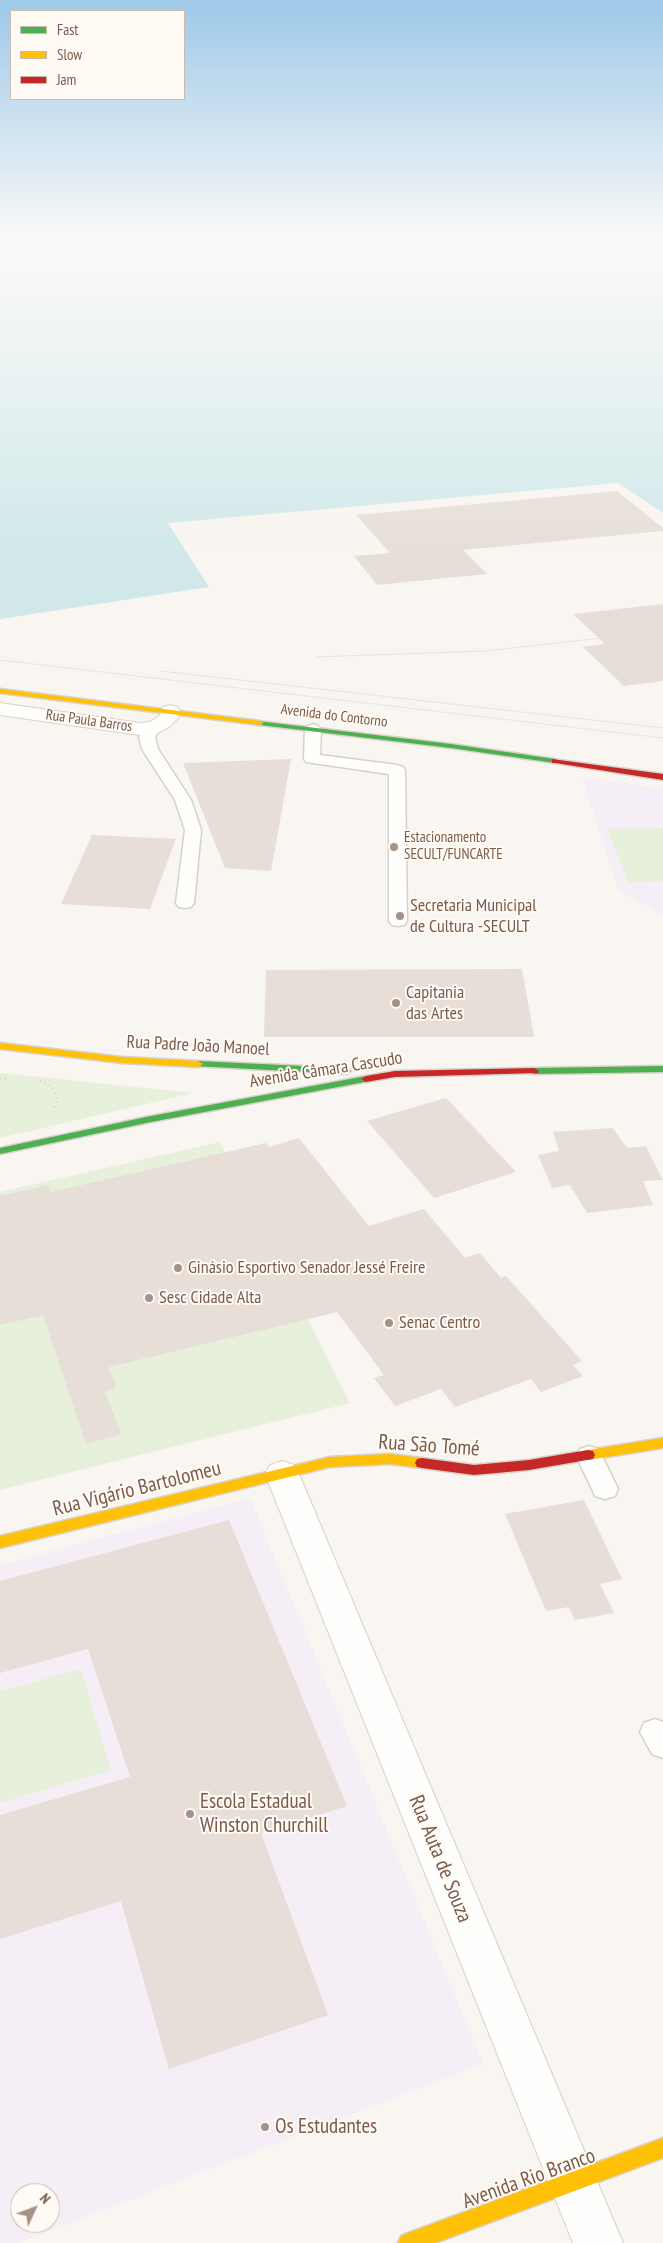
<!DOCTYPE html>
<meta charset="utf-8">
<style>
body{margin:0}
#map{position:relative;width:663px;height:2243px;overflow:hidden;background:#f9f5f0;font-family:"PT Sans Narrow",sans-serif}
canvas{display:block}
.legend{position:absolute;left:10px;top:10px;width:175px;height:90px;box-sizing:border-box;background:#fffaf3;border:1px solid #cabbb1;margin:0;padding:6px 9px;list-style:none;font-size:15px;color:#7a5c4d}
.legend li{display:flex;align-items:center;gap:10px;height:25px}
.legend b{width:25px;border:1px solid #cabbb1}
.north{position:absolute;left:10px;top:2183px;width:50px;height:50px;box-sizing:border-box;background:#fffaf3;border:1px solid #cabbb1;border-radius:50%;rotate:47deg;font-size:14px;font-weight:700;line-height:20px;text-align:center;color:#7a5c4d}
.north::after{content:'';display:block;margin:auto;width:18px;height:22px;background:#a69286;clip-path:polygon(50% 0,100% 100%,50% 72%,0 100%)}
</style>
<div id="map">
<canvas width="663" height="2243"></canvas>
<ul class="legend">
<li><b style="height:6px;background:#4caf50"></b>Fast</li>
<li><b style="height:6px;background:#ffc107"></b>Slow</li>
<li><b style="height:6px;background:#c62828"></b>Jam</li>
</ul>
<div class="north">N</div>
</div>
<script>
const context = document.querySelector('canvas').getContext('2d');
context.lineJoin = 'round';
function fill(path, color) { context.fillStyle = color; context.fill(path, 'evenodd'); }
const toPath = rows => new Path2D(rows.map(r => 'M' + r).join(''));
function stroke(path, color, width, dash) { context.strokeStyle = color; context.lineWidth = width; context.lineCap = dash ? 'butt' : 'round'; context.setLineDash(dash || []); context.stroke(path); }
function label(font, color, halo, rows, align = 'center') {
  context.font = font + ' "PT Sans Narrow",sans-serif'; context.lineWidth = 4; context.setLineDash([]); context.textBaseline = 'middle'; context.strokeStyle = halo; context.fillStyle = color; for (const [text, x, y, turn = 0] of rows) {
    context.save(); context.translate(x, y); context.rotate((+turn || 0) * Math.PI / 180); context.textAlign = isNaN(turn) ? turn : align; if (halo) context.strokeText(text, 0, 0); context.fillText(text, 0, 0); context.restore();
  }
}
const education = toPath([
 [582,778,663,788,663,915,619,891],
 [250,1498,483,2064,18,2243,0,2243,0,1565],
 [20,2193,50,2193,50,2223,20,2223]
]);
const green = toPath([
 [663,828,663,881,629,883,607,829],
 [0,1073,193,1093,0,1138],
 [220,1142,350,1403,0,1490,0,1192],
 [81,1669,111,1770,0,1803,0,1691]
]);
const water = toPath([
 [0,242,663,242,663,513,618,483,168,523,209,587,0,619]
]);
const building = toPath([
 [617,491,663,528,663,531,463,550,487,574,377,585,354,556,390,553,356,515],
 [663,604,663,681,624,686,583,647,605,644,573,614],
 [291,759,271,871,225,868,183,763],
 [92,835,176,839,150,909,61,904],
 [522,969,534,1037,264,1037,266,970],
 [446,1098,516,1172,434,1198,367,1121],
 [613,1128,627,1148,646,1146,663,1180,643,1181,653,1205,587,1213,570,1185,552,1188,538,1155,559,1151,553,1132],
 [299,1138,369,1226,424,1209,465,1258,480,1253,501,1278,506,1276,582,1361,573,1365,583,1376,541,1392,531,1379,455,1407,441,1389,395,1406,374,1378,384,1375,337,1312,109,1367,116,1388,105,1392,121,1434,86,1444,43,1315,0,1325,0,1196,48,1185,51,1192,266,1143,269,1147],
 [584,1500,622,1579,600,1584,614,1613,575,1620,569,1607,546,1611,505,1514],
 [229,1520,347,1806,261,1833,328,2015,169,2069,121,1901,0,1939,0,1815,130,1777,88,1649,0,1673,0,1581]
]);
const path = toPath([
 [0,1079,9,1077],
 [40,1081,48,1084,55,1091,58,1099,54,1110]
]);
const lane = toPath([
 [153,723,158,725,161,728,155,737,158,749,191,800,201,830,194,903,191,907,185,908,179,907,176,903,185,830,175,800,142,749,139,737,148,725,153,723],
 [313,724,318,726,321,729,320,755,397,765,403,767,405,770,407,921,404,925,398,926,392,925,389,921,389,774,306,762,304,759,305,729,308,726,313,724],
 [589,1446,598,1449,602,1456,618,1489,615,1496,605,1499,595,1496,592,1489,576,1456,580,1449,589,1446],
 [655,1719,663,1722,663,1758,652,1754,640,1732,644,1723,655,1719]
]);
const street = toPath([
 [0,703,140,723,149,722,155,719,160,715,163,707,170,705,177,707,180,711,179,717,169,727,160,732,140,735,0,715,0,703],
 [282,1461,294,1465,299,1474,623,2243,573,2243,265,1474,270,1465,282,1461]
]);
const fast = toPath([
 [257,721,451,744,555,759,559,761,555,763,451,748,260,725,257,725,257,721],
 [198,1061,346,1068,351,1071,346,1074,194,1066,193,1064,198,1061],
 [663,1066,663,1072,534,1074,529,1071,534,1068,663,1066],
 [366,1076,371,1079,370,1081,151,1122,0,1154,0,1148,151,1116,366,1076]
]);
const slow = toPath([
 [0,689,260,721,264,723,260,725,0,693,0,689],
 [0,1043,122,1057,198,1061,203,1064,198,1067,122,1063,0,1049,0,1043],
 [663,1438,663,1448,588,1460,583,1459,581,1455,583,1451,588,1450,663,1438],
 [390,1454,422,1458,427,1459,429,1463,427,1467,422,1468,390,1464,330,1467,0,1548,0,1536,330,1457,390,1454],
 [663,2138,663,2158,435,2243,398,2243,401,2236,408,2233,663,2138]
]);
const jam = toPath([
 [552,759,663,774,663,780,555,763,552,763,552,759],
 [534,1068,539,1071,538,1073,395,1077,366,1082,361,1079,366,1076,395,1071,534,1068],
 [588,1450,593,1451,595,1455,593,1459,529,1470,474,1475,422,1468,417,1467,415,1463,417,1459,422,1458,474,1465,529,1460,588,1450]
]);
const tram = toPath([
 [315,657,485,651,663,631],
 [0,660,663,738],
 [161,671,663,728]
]);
const markers = [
 [394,847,5,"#a69286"],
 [400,916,5,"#a69286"],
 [396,1003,5,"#a69286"],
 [178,1268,5,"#a69286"],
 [149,1298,5,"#a69286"],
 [389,1323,5,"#a69286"],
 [190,1814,5,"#a69286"],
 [265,2127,5,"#a69286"]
];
const farStreetnames = [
 ["Avenida do Contorno",334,716,7],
 ["Rua Paula Barros",89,721,8]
];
const farPoinames = [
 ["Estacionamento",404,838],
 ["SECULT/FUNCARTE",404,855]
];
const poiNames = [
 ["Secretaria Municipal",410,906],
 ["de Cultura -SECULT",410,927],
 ["Capitania",406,993],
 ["das Artes",406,1014],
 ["Ginásio Esportivo Senador Jessé Freire",188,1268],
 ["Sesc Cidade Alta",159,1298],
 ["Senac Centro",399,1323]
];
const streetNames = [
 ["Rua Padre João Manoel",198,1046,3],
 ["Avenida Câmara Cascudo",326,1070,-9]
];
const nearStreetnames = [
 ["Rua São Tomé",429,1446,4],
 ["Rua Vigário Bartolomeu",137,1489,-14],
 ["Rua Auta de Souza",440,1859,68],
 ["Avenida Rio Branco",529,2179,-20]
];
const nearPoinames = [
 ["Escola Estadual",200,1802],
 ["Winston Churchill",200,1826],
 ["Os Estudantes",275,2127]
];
fill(education, '#f6eef6');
fill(green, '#e7f0db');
fill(water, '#d0e8ea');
fill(building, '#e6ded7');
stroke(lane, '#d7d1cb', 3);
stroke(street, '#d7d1cb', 2);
stroke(fast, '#d9d2cb', 3);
stroke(slow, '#d9d2cb', 3);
stroke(jam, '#d9d2cb', 3);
stroke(path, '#dcd5d0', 3, [1, 4]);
fill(lane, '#fefefd');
fill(street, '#fefefd');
fill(fast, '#4caf50');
fill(slow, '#ffc107');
fill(jam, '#c62828');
stroke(tram, '#e6e3e7', 1);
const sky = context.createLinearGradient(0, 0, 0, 556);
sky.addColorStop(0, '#9ec9e9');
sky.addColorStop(0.44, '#fcfaf8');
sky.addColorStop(1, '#fcfaf800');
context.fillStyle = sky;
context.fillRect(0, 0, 663, 556);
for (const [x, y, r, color] of markers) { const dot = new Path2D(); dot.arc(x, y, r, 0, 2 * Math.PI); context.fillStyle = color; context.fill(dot); stroke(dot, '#fffaf3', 2); }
label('15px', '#7a5c4d', '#fffaf3', farStreetnames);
label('15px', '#7a5c4d', '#fffaf3', farPoinames, 'left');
label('18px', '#7a5c4d', '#fffaf3', poiNames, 'left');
label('18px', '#7a5c4d', '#fffaf3', streetNames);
label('21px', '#7a5c4d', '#fffaf3', nearStreetnames);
label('21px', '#7a5c4d', '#fffaf3', nearPoinames, 'left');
</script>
